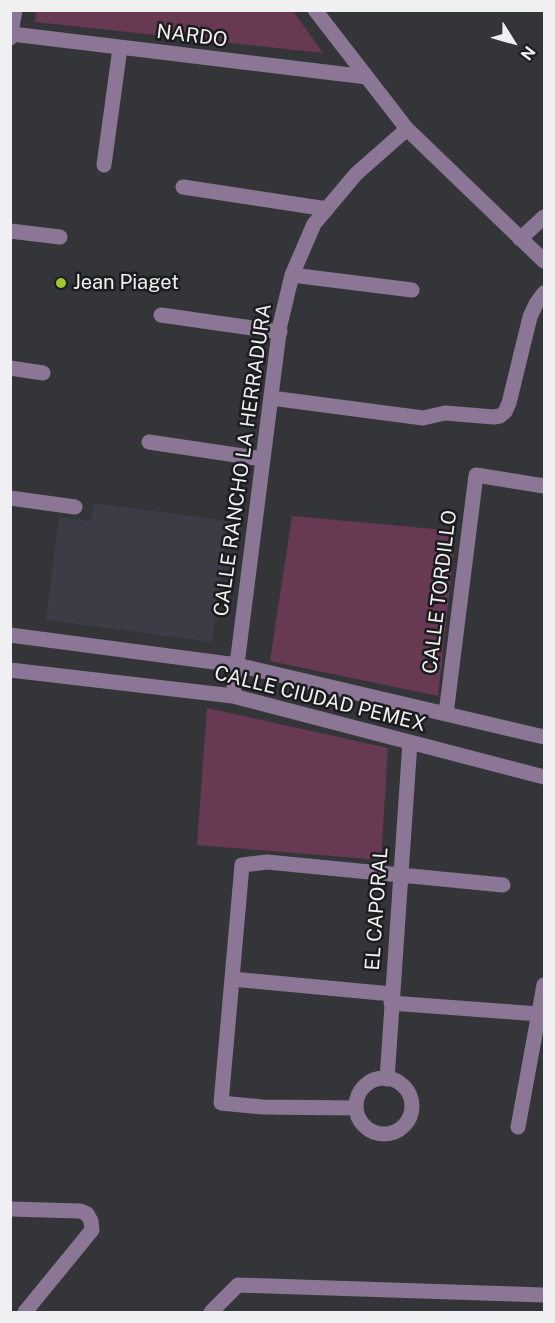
<!DOCTYPE html>
<style>
body{margin:0}
#map{position:relative;width:555px;height:1323px;overflow:hidden;background:#343539;font-family:"Public Sans",sans-serif}
canvas{display:block}
.frame{position:absolute;inset:0;border:12px solid #f0f0f3;pointer-events:none}
.north{position:absolute;left:483px;top:12px;width:60px;height:60px;-webkit-text-stroke:4px #1c1c1e;paint-order:stroke;rotate:127deg;font-size:16px;font-weight:700;line-height:24px;text-align:center;color:#f0f0f3}
.north::after{content:'';display:block;margin:auto;width:21px;height:27px;background:#f0f0f3;clip-path:polygon(50% 0,100% 100%,50% 72%,0 100%)}
</style>
<div id="map">
<canvas width="555" height="1323"></canvas>
<div class="frame"></div>
<div class="north">N</div>
</div>
<script>
const context = document.querySelector('canvas').getContext('2d');
context.lineJoin = 'round';
function fill(path, color) { context.fillStyle = color; context.fill(path, 'evenodd'); }
const toPath = rows => new Path2D(rows.map(r => 'M' + r).join(''));
function stroke(path, color, width, dash) { context.strokeStyle = color; context.lineWidth = width; context.lineCap = dash ? 'butt' : 'round'; context.setLineDash(dash || []); context.stroke(path); }
function label(font, color, halo, rows, align = 'center') {
  context.font = font + ' "Public Sans",sans-serif'; context.lineWidth = 5; context.setLineDash([]); context.textBaseline = 'middle'; context.strokeStyle = halo; context.fillStyle = color; for (const [text, x, y, turn = 0] of rows) {
    context.save(); context.translate(x, y); context.rotate((+turn || 0) * Math.PI / 180); context.textAlign = isNaN(turn) ? turn : align; if (halo) context.strokeText(text, 0, 0); context.fillText(text, 0, 0); context.restore();
  }
}
const built = toPath([
 [94,503,228,521,212,642,46,620,59,517,91,521]
]);
const green = toPath([
 [36,11,293,11,323,53,35,22],
 [292,516,456,531,438,696,270,661],
 [207,708,388,748,381,860,197,845]
]);
const minor = toPath([
 [315,10,407,129,544,261],
 [12,34,367,77],
 [10,38,15,10],
 [104,165,120,48],
 [183,187,327,209],
 [10,231,60,237],
 [520,239,544,217],
 [292,275,412,290],
 [161,315,280,332],
 [10,368,43,373],
 [271,398,423,418,445,413,494,417,500,416,505,412,509,403,530,317,536,304,544,293],
 [149,442,263,459],
 [10,498,75,507],
 [10,635,237,665,544,737],
 [10,670,233,696,544,777],
 [233,696,280,325,292,275,314,224,356,174,407,129],
 [446,714,476,475,544,486],
 [232,979,392,994],
 [391,1003,539,1014],
 '356 1106a28 28 0 1 1 56 0a28 28 0 1 1-56 0Z',
 [387,1079,410,742],
 [356,1108,262,1107,221,1103,242,865,267,862,503,885],
 [518,1127,544,985],
 [10,1209,80,1211,87,1214,91,1221,92,1230,25,1312],
 [211,1312,238,1285,544,1295]
]);
const markers = [
 [61,283,6,"#9eca2f"]
];
const streetNames = [
 ["NARDO",192,36,7],
 ["CALLE RANCHO LA HERRADURA",243,460,-82],
 ["CALLE TORDILLO",440,592,-83],
 ["CALLE CIUDAD PEMEX",320,699,14],
 ["EL CAPORAL",377,909,-86]
];
const poiNames = [
 ["Jean Piaget",73,283]
];
fill(built, '#3c3c46');
fill(green, '#683953');
stroke(minor, '#8b7795', 15);
for (const [x, y, r, color] of markers) { const dot = new Path2D(); dot.arc(x, y, r, 0, 2 * Math.PI); context.fillStyle = color; context.fill(dot); stroke(dot, '#1c1c1e', 2); }
label('20px', '#f0f0f3', '#1c1c1e', streetNames);
label('20px', '#f0f0f3', '#1c1c1e', poiNames, 'left');
</script>
